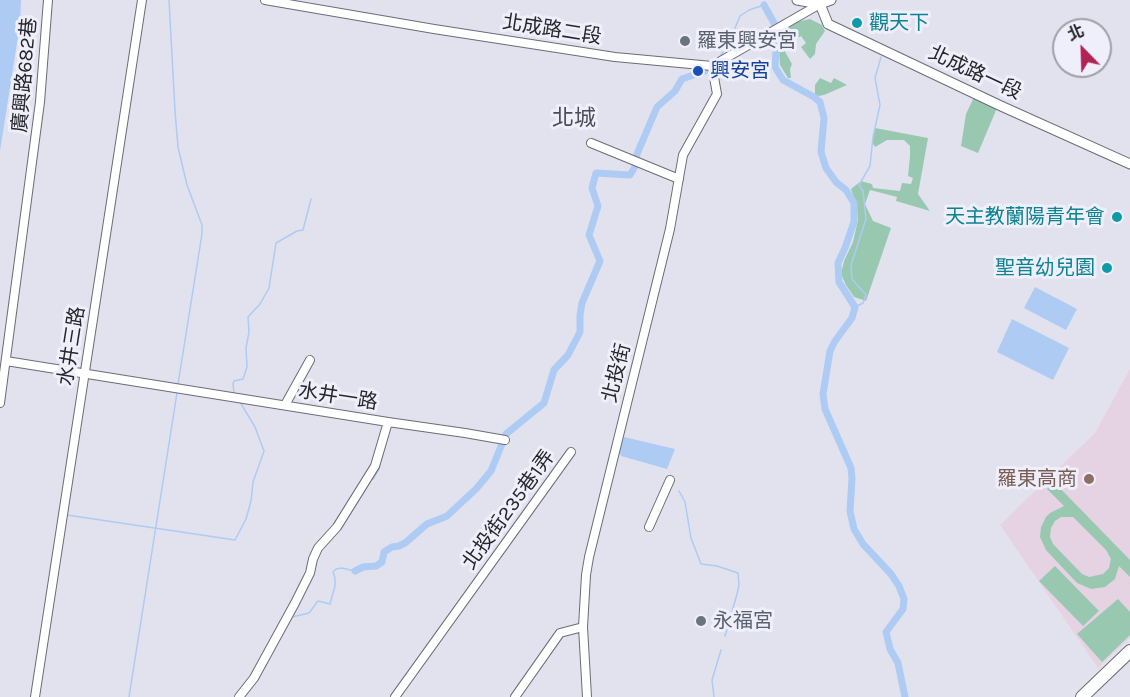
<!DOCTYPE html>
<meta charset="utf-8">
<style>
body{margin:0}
#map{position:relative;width:1130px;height:697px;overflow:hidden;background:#e2e2ee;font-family:Karla,"Noto Sans TC",sans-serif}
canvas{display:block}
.north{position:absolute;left:1052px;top:18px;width:60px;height:60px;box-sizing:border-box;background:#efeffc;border:2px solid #9f9fa8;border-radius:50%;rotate:337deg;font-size:16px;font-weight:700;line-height:24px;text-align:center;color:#27272b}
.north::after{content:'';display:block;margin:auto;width:21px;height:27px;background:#b22254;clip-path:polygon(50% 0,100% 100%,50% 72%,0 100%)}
</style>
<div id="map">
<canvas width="1130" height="697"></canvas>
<div class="north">北</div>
</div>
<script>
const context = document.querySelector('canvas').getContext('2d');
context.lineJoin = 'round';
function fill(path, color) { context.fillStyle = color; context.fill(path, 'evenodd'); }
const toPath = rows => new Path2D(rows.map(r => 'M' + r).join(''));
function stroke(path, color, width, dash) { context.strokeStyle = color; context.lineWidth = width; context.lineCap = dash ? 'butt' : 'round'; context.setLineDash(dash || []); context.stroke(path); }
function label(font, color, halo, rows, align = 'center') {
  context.font = font + ' Karla,"Noto Sans TC",sans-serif'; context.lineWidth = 6; context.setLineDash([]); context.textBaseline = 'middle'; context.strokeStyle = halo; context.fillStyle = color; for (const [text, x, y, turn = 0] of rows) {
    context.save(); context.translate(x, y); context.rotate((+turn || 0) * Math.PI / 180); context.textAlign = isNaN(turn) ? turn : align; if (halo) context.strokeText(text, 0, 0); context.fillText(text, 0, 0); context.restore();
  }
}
const education = toPath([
 [1130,369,1130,638,1098,668,1000,525,1095,433]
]);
const green = toPath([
 [810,19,822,25,825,31,816,44,815,54,810,59,801,47,806,43,801,36,783,48,792,64,790,69,791,78,788,78,780,65,779,50,780,32,796,22],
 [820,78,831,83,834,78,847,85,824,95,818,96,815,94,815,85],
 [974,97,997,108,978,153,961,146,966,114],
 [875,128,928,138,918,194,930,211,896,201,897,197,870,190,865,204,873,221,891,228,866,301,854,297,846,285,841,274,844,261,853,242,858,220,857,207,851,189,861,181,872,184,873,188,900,191,902,183,911,184,913,178,908,176,910,156,910,146,904,140,887,140,875,147,872,142],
 [1054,482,1130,560,1130,577,1119,566,1115,579,1105,587,1091,589,1077,583,1046,550,1040,537,1041,527,1046,517,1050,513,1064,506,1047,489],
 [1061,517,1073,517,1106,550,1111,559,1110,563,1109,568,1103,574,1089,577,1082,574,1053,544,1050,537,1051,528,1055,521],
 [1055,566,1099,611,1083,626,1039,581],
 [1118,599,1130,612,1130,635,1102,662,1077,634]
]);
const water = toPath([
 [0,0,21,0,20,24,0,151],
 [1035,287,1077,309,1066,330,1024,308],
 [1012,319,1069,348,1053,380,997,352],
 [624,437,675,449,667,469,621,456,619,451]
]);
const stream = toPath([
 [169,0,175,111,178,147,187,185,202,225,202,234,178,384],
 [731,38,740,16,749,10,764,5],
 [719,58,723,52],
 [855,307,863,303,866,295,852,279,851,265,866,219,863,191,859,185,870,166,873,137,880,105,875,78,881,57],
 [234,393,233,384,234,381,243,379,247,367,246,348,249,332,248,317,260,304,269,288,276,243,297,231,303,230,311,199],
 [373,479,379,469,388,435],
 [679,491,685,502,691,538,701,564,717,566,738,573,739,585,737,594,725,636],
 [67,515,235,540,246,519,251,501,253,482,264,451,255,427,240,402],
 [292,617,309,613,318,601,330,604,335,586,335,578,333,572,336,569,342,568,355,571],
 [129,697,177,393],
 [714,697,712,680,721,650]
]);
const canal = toPath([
 [764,5,774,23,777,36,775,67,783,80,814,97,820,102,824,118,821,152,826,168,836,182,846,190,854,203,854,222,845,248,838,263,839,282,855,307,852,318,835,341,830,351,823,394,825,409,851,468,852,478,850,511,854,529,863,544,891,574,899,586,904,599,903,609,886,632,890,649,898,663,905,697],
 [355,571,363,567,376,566,382,562,384,552,392,547,399,546,405,543,427,524,447,516,476,489,491,471,506,434,544,403,554,370,568,355,580,332,580,315,582,303,600,261,589,235,598,206,592,188,596,173,630,175,636,165,637,154,657,107,675,91,682,79,705,71]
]);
const minor = toPath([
 [265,0,434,29,615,57,712,66,820,4],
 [591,143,679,179],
 [6,361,388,422,465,433,505,440],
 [0,403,40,102,48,0],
 [285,405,310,360],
 [649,527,670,480],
 [35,697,142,0],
 [239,697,254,678,295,603,310,573,313,559,318,548,337,527,375,466,388,422],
 [395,697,571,452],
 [515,697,560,633,583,627],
 [587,697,583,627,586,575,589,557,670,229,683,155,717,94,712,66]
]);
const tertiary = toPath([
 [797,0,820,4,831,0],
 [820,0,820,4,828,24,1001,106,1130,164]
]);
const primary = toPath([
 [1082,697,1130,651]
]);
const markers = [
 [857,23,6,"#0f9aa8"],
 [685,41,6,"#6b7280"],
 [698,71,6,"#1a4fb4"],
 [1117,217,6,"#0f9aa8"],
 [1107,268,6,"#0f9aa8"],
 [1089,479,6,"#8d6e63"],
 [701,621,6,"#6b7280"]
];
const cultureNames = [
 ["觀天下",869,23,"left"],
 ["天主教蘭陽青年會",1105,217],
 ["聖音幼兒園",1095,268]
];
const streetNames = [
 ["北成路二段",552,30,9],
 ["北成路一段",975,73,25],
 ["廣興路682巷",25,75,-85],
 ["水井三路",72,346,-81],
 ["北投街",617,373,-76],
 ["水井一路",338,397,9],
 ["北投街235巷1弄",509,510,-54]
];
const worshipNames = [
 ["羅東興安宮",697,41],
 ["永福宮",713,621]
];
const transitNames = [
 ["興安宮",710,71]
];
const educationNames = [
 ["羅東高商",1077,479]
];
const quarterNames = [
 ["北城",574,119]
];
fill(education, '#e5d3e4');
fill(green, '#99c8b0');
fill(water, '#adcbf3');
stroke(stream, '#adcbf3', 1.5);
stroke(canal, '#adcbf3', 7);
stroke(minor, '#6c6c77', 10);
stroke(tertiary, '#6c6c77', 11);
stroke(primary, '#6c6c77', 14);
stroke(minor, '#fff', 8);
stroke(tertiary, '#fff', 9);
stroke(primary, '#fff', 12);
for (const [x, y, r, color] of markers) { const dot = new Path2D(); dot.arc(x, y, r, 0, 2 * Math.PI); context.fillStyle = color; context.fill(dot); stroke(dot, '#efeffc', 2); }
label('20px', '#0d838f', '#efeffc', cultureNames, 'right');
label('20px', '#27272b', '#efeffc', streetNames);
label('20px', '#5b616d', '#efeffc', worshipNames, 'left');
label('20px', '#164399', '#efeffc', transitNames, 'left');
label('20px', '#785e54', '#efeffc', educationNames, 'right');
label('22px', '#4d4d57', '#efeffc', quarterNames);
</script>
